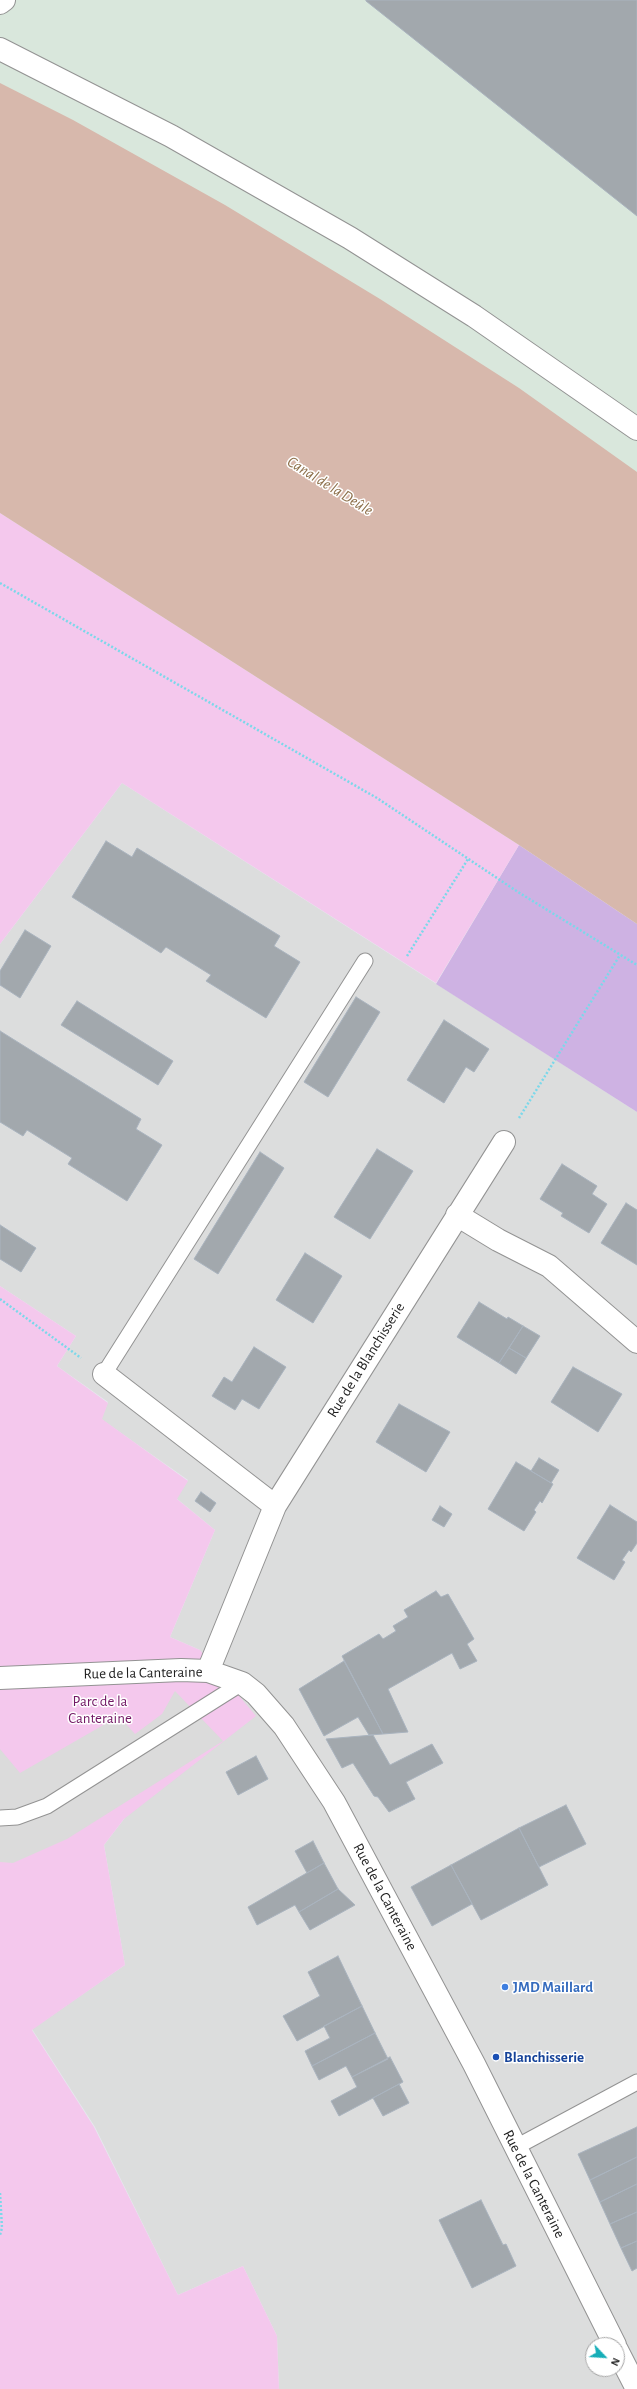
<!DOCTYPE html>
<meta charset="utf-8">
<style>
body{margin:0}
#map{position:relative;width:637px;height:2389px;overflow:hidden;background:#e6e9ef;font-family:"Alegreya Sans",sans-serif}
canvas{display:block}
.north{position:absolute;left:585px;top:2337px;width:40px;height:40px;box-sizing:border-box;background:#fff;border:1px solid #a5a5a5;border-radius:50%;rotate:115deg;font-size:11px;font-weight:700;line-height:16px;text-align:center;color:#1f1f1f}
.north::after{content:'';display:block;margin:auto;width:14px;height:18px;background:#16aeb8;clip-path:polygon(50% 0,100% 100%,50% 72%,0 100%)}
</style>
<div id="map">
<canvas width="637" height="2389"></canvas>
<div class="north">N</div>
</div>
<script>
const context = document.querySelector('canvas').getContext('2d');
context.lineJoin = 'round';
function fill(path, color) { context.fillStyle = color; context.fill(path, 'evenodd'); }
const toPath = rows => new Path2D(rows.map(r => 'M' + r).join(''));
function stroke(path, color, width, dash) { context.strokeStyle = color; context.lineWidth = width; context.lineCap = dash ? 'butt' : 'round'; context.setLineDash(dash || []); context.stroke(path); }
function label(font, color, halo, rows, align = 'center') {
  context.font = font + ' "Alegreya Sans",sans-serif'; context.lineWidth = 3; context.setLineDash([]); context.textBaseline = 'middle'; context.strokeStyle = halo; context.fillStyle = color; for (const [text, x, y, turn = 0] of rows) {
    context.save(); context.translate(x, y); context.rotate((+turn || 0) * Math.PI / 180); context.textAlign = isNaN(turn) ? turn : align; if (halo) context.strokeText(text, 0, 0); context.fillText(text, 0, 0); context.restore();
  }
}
const residential = toPath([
 [122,783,637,1112,637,2389,279,2389,277,2336,243,2266,178,2295,95,2127,32,2029,125,1965,104,1845,124,1819,200,1650,170,1637,215,1530,176,1498,188,1480,101,1419,108,1402,57,1366,76,1336,0,1286,0,944],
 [593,2345,617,2345,617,2369,593,2369]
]);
const industrial = toPath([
 [0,0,637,0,637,769,0,335]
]);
const grass = toPath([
 [519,845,637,924,637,1112,436,984]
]);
const park = toPath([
 [0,513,519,845,436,983,122,783,0,944],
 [0,1286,76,1336,57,1366,108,1403,102,1419,188,1481,177,1499,215,1530,170,1637,200,1650,256,1716,124,1819,104,1845,125,1965,32,2030,94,2127,178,2295,243,2266,277,2336,279,2389,0,2389]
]);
const parking = toPath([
 [175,1691,223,1741,67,1839,13,1863,0,1862,0,1749,20,1773,119,1716,135,1734,162,1714]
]);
const water = toPath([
 [0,83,73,120,225,205,380,299,519,388,637,472,637,924,519,845,0,513]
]);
const building = toPath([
 [366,0,637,0,637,216,366,1,366,0],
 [106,841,132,857,137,848,280,936,274,946,300,962,266,1018,206,981,211,975,166,947,161,953,72,897,106,841],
 [25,930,51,946,20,998,0,985,0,971,25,930],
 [356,997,380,1012,328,1097,304,1082,356,997],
 [77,1001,173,1061,158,1085,61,1025,77,1001],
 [444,1020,489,1049,474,1072,466,1067,444,1103,407,1080,444,1020],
 [0,1031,141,1119,136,1129,162,1145,127,1201,68,1164,72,1158,27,1130,23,1136,0,1122,0,1031],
 [377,1149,413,1171,370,1239,334,1217,377,1149],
 [260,1152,284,1168,218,1274,194,1259,260,1152],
 [562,1164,597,1186,592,1194,607,1204,589,1233,561,1216,563,1213,540,1199,562,1164],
 [626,1203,637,1210,637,1265,601,1243,626,1203],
 [0,1225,36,1248,21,1272,0,1259,0,1225],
 [305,1253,342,1276,313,1323,276,1300,305,1253],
 [479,1302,507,1319,508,1317,523,1326,499,1363,457,1337,479,1302],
 [523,1326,540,1336,526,1358,509,1348,523,1326],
 [254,1347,286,1367,259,1409,242,1399,235,1410,212,1396,224,1377,232,1382,254,1347],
 [509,1348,526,1358,516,1374,499,1363,509,1348],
 [573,1367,622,1394,598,1432,551,1402,573,1367],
 [399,1404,450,1432,426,1472,376,1442,399,1404],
 [539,1458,559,1470,551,1483,531,1471,539,1458],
 [516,1462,553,1484,542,1503,540,1501,534,1510,536,1512,524,1531,488,1509,516,1462],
 [201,1492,216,1503,210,1512,195,1501,201,1492],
 [610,1505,637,1522,637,1543,631,1552,629,1550,622,1560,625,1562,614,1580,577,1558,610,1505],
 [440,1506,452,1514,444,1527,432,1520,440,1506],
 [436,1591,441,1597,448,1594,474,1639,467,1644,477,1661,460,1669,452,1653,388,1689,408,1732,383,1734,342,1656,379,1634,383,1639,396,1631,393,1626,408,1617,404,1610,436,1591],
 [344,1661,383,1734,369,1735,358,1717,324,1736,299,1689,344,1661],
 [373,1735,390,1765,432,1744,443,1763,406,1782,415,1799,389,1812,378,1797,374,1796,353,1763,342,1768,326,1739,373,1735],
 [256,1756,268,1779,238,1795,226,1772,256,1756],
 [566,1805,586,1844,539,1867,519,1828,566,1805],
 [519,1828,548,1885,481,1920,451,1865,519,1828],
 [313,1841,324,1863,307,1873,295,1851,313,1841],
 [324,1863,338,1889,299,1912,295,1905,257,1925,248,1907,324,1863],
 [451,1865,472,1904,432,1926,411,1887,451,1865],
 [338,1889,355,1905,310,1930,299,1912,338,1889],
 [338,1956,362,2006,297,2041,283,2016,320,1996,308,1972,338,1956],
 [362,2006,375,2033,312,2066,305,2051,330,2038,324,2026,362,2006],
 [375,2033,388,2059,352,2077,346,2066,319,2080,312,2066,375,2033],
 [390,2057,403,2082,339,2116,331,2101,357,2087,352,2077,390,2057],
 [399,2084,409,2103,383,2116,373,2098,399,2084],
 [637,2127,637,2157,590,2180,578,2154,637,2127],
 [637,2157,637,2184,600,2202,590,2180,637,2157],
 [637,2184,637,2212,610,2224,600,2202,637,2184],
 [481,2200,503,2245,506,2244,516,2266,472,2288,439,2220,481,2200],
 [637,2212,637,2241,621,2248,610,2224,637,2212],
 [637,2241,637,2268,632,2271,621,2248,637,2241]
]);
const path = toPath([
 [0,583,377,798,518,892,637,965],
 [407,956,468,859],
 [519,1118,620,955],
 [0,1299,81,1358],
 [0,2193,2,2228,0,2235]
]);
const lane = toPath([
 [104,1374,365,961],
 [0,1818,17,1817,47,1806,242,1683],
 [516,2147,637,2082]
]);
const street = toPath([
 [0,3,4,0],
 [0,49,171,136,350,238,474,316,637,429],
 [457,1215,498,1240,549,1266,637,1342],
 [104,1374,275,1506],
 [208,1671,275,1506,504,1142],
 [0,1678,181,1670,208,1671,242,1683,256,1694,284,1726,334,1802,474,2064,615,2345],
 [617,2350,637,2389]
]);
const markers = [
 [505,1987,4,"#3f7fe0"],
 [496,2057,4,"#1a4fb4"]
];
const streetNames = [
 ["Rue de la Blanchisserie",366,1360,-58],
 ["Rue de la Canteraine",143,1673,-1],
 ["Rue de la Canteraine",385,1897,62],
 ["Rue de la Canteraine",534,2184,63]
];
const parkNames = [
 ["Parc de la",100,1701],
 ["Canteraine",100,1718]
];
const shopNames = [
 ["JMD Maillard",513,1987]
];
const transitNames = [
 ["Blanchisserie",504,2057]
];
const waterNames = [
 ["Canal de la Deûle",330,486,32]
];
fill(residential, '#dcdddd');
fill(industrial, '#d9e7dc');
fill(grass, '#ceb2e3');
fill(park, '#f4c8ed');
fill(parking, '#dbdbdb');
fill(water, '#d7b8ac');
fill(building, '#a2a8ad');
stroke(building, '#aab4bf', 1);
stroke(lane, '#939393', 17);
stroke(street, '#939393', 24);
stroke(path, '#7bd8ea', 2.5, [2, 2]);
stroke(lane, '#fff', 15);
stroke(street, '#fff', 22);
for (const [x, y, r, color] of markers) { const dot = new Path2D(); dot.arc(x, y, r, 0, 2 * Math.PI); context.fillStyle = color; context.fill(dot); stroke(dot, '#fff', 1.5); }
label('15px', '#1f1f1f', '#fff', streetNames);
label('15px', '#721865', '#fff', parkNames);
label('bold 15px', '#366cbe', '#fff', shopNames, 'left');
label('bold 15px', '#164399', '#fff', transitNames, 'left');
label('italic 16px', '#8e714c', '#fff', waterNames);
</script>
